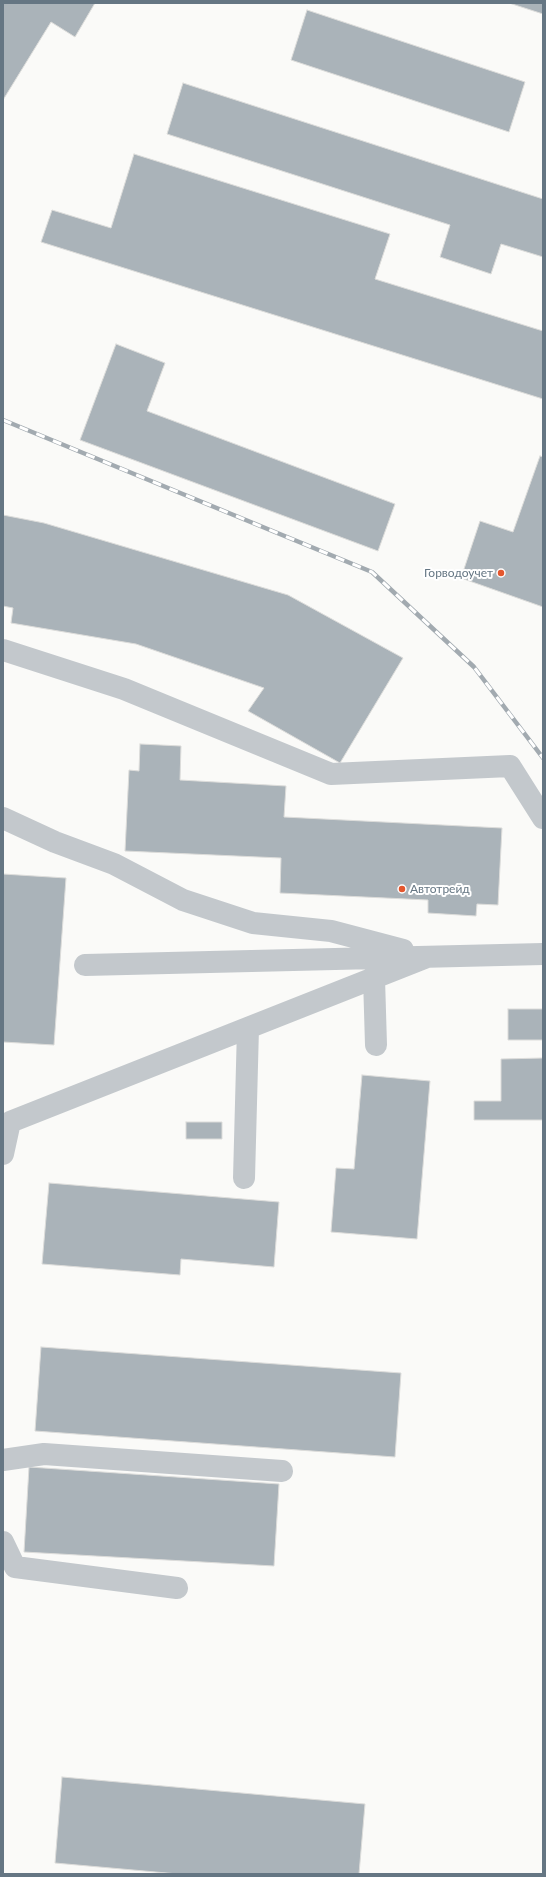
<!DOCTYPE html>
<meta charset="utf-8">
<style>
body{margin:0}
#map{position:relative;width:546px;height:1877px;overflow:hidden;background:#fafaf8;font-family:Lato,sans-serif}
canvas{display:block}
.frame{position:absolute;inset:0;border:4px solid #657683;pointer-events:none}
</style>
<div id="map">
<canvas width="546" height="1877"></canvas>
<div class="frame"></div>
</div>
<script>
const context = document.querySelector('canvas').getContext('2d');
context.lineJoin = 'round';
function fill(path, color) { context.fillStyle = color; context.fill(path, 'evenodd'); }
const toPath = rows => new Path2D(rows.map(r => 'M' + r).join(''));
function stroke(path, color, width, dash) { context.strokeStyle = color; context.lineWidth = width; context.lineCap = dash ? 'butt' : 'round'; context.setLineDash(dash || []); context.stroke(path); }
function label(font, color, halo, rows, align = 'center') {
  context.font = font + ' Lato,sans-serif'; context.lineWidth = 4; context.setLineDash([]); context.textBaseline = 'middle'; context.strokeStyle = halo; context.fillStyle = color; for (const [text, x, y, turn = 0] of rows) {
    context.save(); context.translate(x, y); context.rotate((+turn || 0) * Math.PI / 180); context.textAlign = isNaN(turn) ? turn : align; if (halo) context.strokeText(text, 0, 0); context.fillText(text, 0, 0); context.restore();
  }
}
const building = toPath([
 [3,3,95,3,75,37,51,22,3,100,3,3],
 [509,3,543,3,543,14,509,3],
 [307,10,525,82,509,132,291,60,307,10],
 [183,83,543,199,543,257,501,244,491,274,440,257,450,225,167,134,183,83],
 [134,154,390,234,375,279,543,331,543,399,41,242,52,210,111,228,134,154],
 [116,344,165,363,147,411,395,504,378,551,80,440,116,344],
 [540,456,543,457,543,607,461,578,480,521,513,532,540,456],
 [3,515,44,523,288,595,403,658,340,763,248,711,264,688,136,644,11,623,13,608,3,606,3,515],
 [140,744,181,746,180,780,286,786,284,817,502,828,498,905,477,904,476,916,428,913,428,900,280,893,281,858,125,851,129,770,139,771,140,744],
 [3,874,66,878,54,1045,3,1042,3,874],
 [508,1009,543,1009,543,1040,508,1040,508,1009],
 [543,1058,543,1120,474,1120,474,1101,501,1101,501,1059,543,1058],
 [362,1075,430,1081,417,1239,331,1232,336,1168,354,1169,362,1075],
 [186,1122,222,1122,222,1139,186,1139,186,1122],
 [49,1183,279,1202,274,1267,181,1259,180,1275,42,1264,49,1183],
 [41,1347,401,1373,395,1457,35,1431,41,1347],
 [29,1467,279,1484,274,1566,24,1552,29,1467],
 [62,1777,365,1804,359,1874,178,1874,55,1863,62,1777]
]);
const minor = toPath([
 [3,650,124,689,331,774,510,766,543,818],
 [3,818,55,842,114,864,183,900,253,923,331,931,403,950],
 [85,965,543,954],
 [374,978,376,1045],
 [3,1154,10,1122,427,957],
 [244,1178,248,1028],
 [3,1460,44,1454,282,1471],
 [3,1542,15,1567,177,1588]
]);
const rail = toPath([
 [3,420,372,572,474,667,543,758]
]);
const markers = [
 [501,573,4,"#e4572e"],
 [402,889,4,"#e4572e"]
];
const poiNames = [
 ["Горводоучет",493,573],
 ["Автотрейд",410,889,"left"]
];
fill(building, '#aab3b9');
stroke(building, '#dcdcda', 1);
stroke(minor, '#c3c8cc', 22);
stroke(rail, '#a2aab0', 4.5);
stroke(rail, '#fff', 3, [9]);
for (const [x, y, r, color] of markers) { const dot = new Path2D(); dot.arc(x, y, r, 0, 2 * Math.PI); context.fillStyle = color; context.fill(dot); stroke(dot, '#fff', 1.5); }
label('12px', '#657683', '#fff', poiNames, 'right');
</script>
